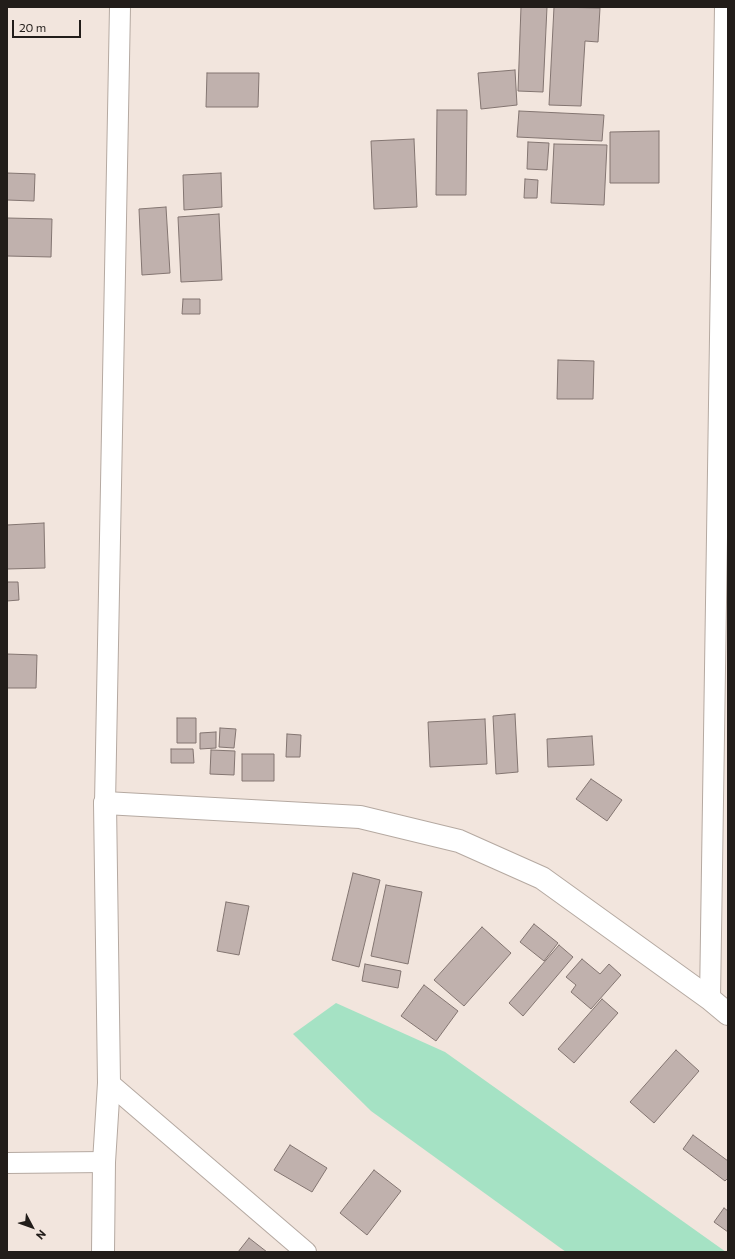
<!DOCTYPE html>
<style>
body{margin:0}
#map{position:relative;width:735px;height:1259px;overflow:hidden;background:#f2e5dd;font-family:Commissioner,sans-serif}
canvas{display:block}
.frame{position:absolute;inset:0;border:8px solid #221d1a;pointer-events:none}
.north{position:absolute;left:12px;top:1207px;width:40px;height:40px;-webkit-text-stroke:3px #f2e5dd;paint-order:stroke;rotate:131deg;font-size:11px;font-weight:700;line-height:16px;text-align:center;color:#221d1a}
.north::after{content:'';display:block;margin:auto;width:14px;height:18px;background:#221d1a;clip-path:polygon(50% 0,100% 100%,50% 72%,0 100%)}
.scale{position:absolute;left:12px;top:20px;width:69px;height:18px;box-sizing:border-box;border:2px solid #221d1a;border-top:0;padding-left:5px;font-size:12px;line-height:14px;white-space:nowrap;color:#221d1a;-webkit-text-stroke:3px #f2e5dd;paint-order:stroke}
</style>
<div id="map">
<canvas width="735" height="1259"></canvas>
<div class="frame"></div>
<div class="north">N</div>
<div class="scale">20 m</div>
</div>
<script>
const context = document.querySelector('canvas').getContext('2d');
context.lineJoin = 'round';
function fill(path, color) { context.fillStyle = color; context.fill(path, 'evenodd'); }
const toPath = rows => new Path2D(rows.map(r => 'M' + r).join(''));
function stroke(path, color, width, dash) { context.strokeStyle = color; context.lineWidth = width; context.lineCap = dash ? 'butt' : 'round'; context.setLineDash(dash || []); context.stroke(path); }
const green = toPath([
 [336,1003,445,1052,726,1252,566,1252,371,1111,293,1034]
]);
const building = toPath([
 [521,7,547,7,543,92,518,91,521,7],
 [554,7,600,8,598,42,585,41,581,106,549,105,554,7],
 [515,70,517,105,481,109,478,73,515,70],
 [207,73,259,73,258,107,206,107,207,73],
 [437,110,467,110,466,195,436,195,437,110],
 [519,111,604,115,602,141,517,137,519,111],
 [659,131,659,183,610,183,610,132,659,131],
 [414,139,417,207,374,209,371,141,414,139],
 [528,142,549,143,547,170,527,169,528,142],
 [554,144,607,145,604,205,551,203,554,144],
 [7,173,35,174,34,201,7,200,7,173],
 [221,173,222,207,184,210,183,175,221,173],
 [525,179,538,180,537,198,524,198,525,179],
 [166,207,170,273,142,275,139,209,166,207],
 [219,214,222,280,181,282,178,217,219,214],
 [7,218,52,219,51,257,7,256,7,218],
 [183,299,200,299,200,314,182,314,183,299],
 [558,360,594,361,593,399,557,399,558,360],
 [44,523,45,568,7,569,7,525,44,523],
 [7,582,18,582,19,600,7,601,7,582],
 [7,654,37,655,36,688,7,688,7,654],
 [515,714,518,772,496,774,493,716,515,714],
 [177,718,196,718,196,743,177,743,177,718],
 [485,719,487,764,430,767,428,722,485,719],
 [220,728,236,729,234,748,219,747,220,728],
 [216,732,216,748,200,749,200,733,216,732],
 [287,734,301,735,300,757,286,757,287,734],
 [592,736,594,765,548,767,547,739,592,736],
 [171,749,193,749,194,763,171,763,171,749],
 [211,750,235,751,234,775,210,774,211,750],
 [242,754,274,754,274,781,242,781,242,754],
 [591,779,622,800,607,821,576,799,591,779],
 [353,873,380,880,359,967,332,960,353,873],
 [386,885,422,892,408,964,371,956,386,885],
 [226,902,249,906,239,955,217,951,226,902],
 [534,924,558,943,544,961,520,942,534,924],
 [482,927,511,953,464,1006,434,980,482,927],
 [559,945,573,957,523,1016,509,1003,559,945],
 [582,959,600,974,609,964,621,975,591,1009,571,992,576,985,566,977,582,959],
 [365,964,401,971,398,988,362,981,365,964],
 [424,985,458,1011,436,1041,401,1016,424,985],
 [602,999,618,1013,574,1063,558,1049,602,999],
 [676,1050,699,1071,654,1123,630,1102,676,1050],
 [693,1135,728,1161,728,1178,725,1181,683,1149,693,1135],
 [290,1145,327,1168,312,1192,274,1170,290,1145],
 [374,1170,401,1191,367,1235,340,1213,374,1170],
 [724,1208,728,1211,728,1232,714,1222,724,1208],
 [249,1238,267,1252,238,1252,249,1238]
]);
const minor = toPath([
 [105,803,120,7],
 [710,999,725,7],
 [109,1083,306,1252],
 [7,1163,104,1162]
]);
const tertiary = toPath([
 [103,1252,104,1162,109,1083,105,803]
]);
const secondary = toPath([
 [105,803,360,817,459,841,542,878,710,999,728,1014]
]);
fill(green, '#a5e2c4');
fill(building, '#c0b1ad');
stroke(building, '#837571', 1);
stroke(minor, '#b5a9a1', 22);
stroke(tertiary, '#b5a9a1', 24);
stroke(secondary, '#b5a9a1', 24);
stroke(minor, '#fff', 20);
stroke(tertiary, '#fff', 22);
stroke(secondary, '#fff', 22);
</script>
